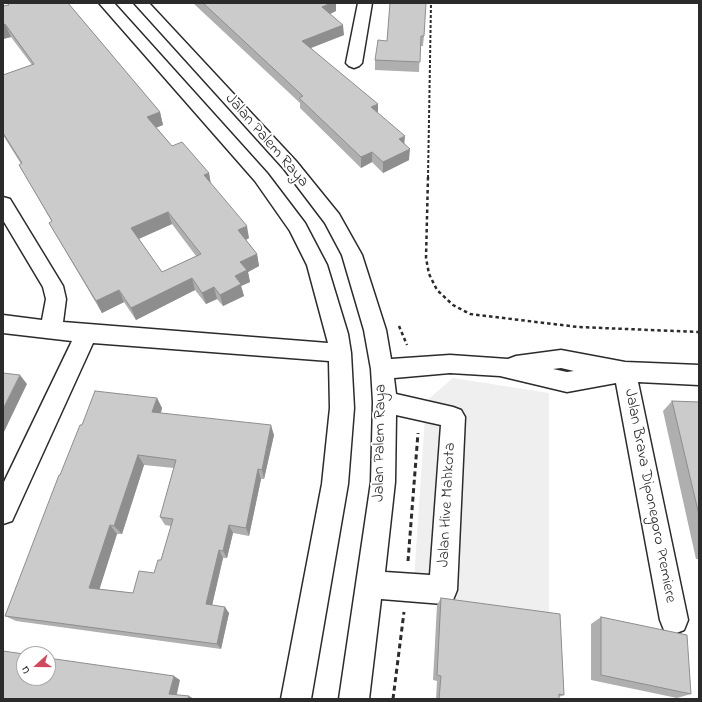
<!DOCTYPE html>
<style>
body{margin:0}
#map{position:relative;width:702px;height:702px;overflow:hidden;background:#fff;font-family:"Indie Flower",sans-serif}
canvas{display:block}
.frame{position:absolute;inset:0;border:4px solid #2b2b2b;pointer-events:none}
.north{position:absolute;left:16px;top:646px;width:40px;height:40px;box-sizing:border-box;background:#fff;border:1px solid #aaa;border-radius:50%;rotate:249deg;font-size:11px;font-weight:700;line-height:16px;text-align:center;color:#2b2b2b}
.north::after{content:'';display:block;margin:auto;width:14px;height:18px;background:#d1495b;clip-path:polygon(50% 0,100% 100%,50% 72%,0 100%)}
</style>
<div id="map">
<canvas width="702" height="702"></canvas>
<div class="frame"></div>
<div class="north">U</div>
</div>
<script>
const context = document.querySelector('canvas').getContext('2d');
context.lineJoin = 'round';
function fill(path, color) { context.fillStyle = color; context.fill(path, 'evenodd'); }
const toPath = rows => new Path2D(rows.map(r => 'M' + r).join(''));
function stroke(path, color, width, dash) { context.strokeStyle = color; context.lineWidth = width; context.lineCap = dash ? 'butt' : 'round'; context.setLineDash(dash || []); context.stroke(path); }
function label(font, color, halo, rows, align = 'center') {
  context.font = font + ' "Indie Flower",sans-serif'; context.lineWidth = 4; context.setLineDash([]); context.textBaseline = 'middle'; context.strokeStyle = halo; context.fillStyle = color; for (const [text, x, y, turn = 0] of rows) {
    context.save(); context.translate(x, y); context.rotate((+turn || 0) * Math.PI / 180); context.textAlign = isNaN(turn) ? turn : align; if (halo) context.strokeText(text, 0, 0); context.fillText(text, 0, 0); context.restore();
  }
}
const built = toPath([
 [453,378,549,393,549,615,413,594,426,401]
]);
const pathFar2 = toPath([
 [428,178,431,3]
]);
const pathFar1 = toPath([
 [428,177,426,258,429,274,437,290,453,305,470,314,578,327,699,332],
 [399,326,407,345]
]);
const path = toPath([
 [408,561,418,433],
 [393,699,404,612]
]);
const minor = toPath([
 [99,3,114,3,267,173,305,223,327,265,348,334,351,353,354,408,348,484,311,699,281,699,322,484,330,408,329,361,93,343,12,521,3,524,3,484,72,341,3,333,3,315,42,320,46,299,43,287,3,220,3,197,10,199,63,286,66,299,63,322,328,343,307,265,290,231,255,181,99,3],
 [134,3,149,3,296,161,339,214,362,255,386,330,391,359,450,355,508,359,516,356,561,350,625,362,699,365,699,385,638,382,688,620,684,630,674,634,664,630,660,620,616,383,567,392,500,376,450,373,394,378,396,394,453,407,461,410,465,417,457,590,453,600,443,604,381,599,369,699,339,699,371,482,373,402,371,369,364,330,342,255,325,223,284,169,134,3],
 [561,368,574,371,567,372,553,369,561,368],
 [396,415,441,425,430,575,385,572,395,482,396,415],
 [358,3,372,3,362,63,359,66,354,68,349,66,346,63,358,3]
]);
const wall = toPath([
 [7,3,68,3,160,112,163,125,156,127,172,146,209,173,211,184,249,238,246,240,257,254,259,266,248,272,250,282,241,286,244,296,223,306,217,299,206,304,195,290,136,320,124,302,102,313,56,235,49,223,52,222,19,165,21,164,3,135,3,75,32,65,11,37,3,39,3,6,8,5],
 [172,224,196,256,162,272,139,239],
 [193,3,336,3,336,11,330,14,344,35,311,48,378,113,405,144,409,160,383,173,372,162,361,168,300,108,300,103],
 [390,3,424,36,423,46,420,46,419,72,375,70,375,60,387,41],
 [157,398,162,408,161,413,274,435,264,479,261,479,249,536,233,533,227,558,223,558,212,605,229,613,221,649,16,621,5,616,60,475],
 [144,465,174,468,160,517,165,525,171,526,161,560,154,573,133,593,99,589,117,534,122,534],
 [672,401,699,402,699,559,696,559,663,411],
 [441,598,564,695,559,697,559,699,436,699,437,681,433,680,437,605],
 [601,617,691,694,677,698,591,680,591,624]
]);
const shadedWall = toPath([
 [331,3,336,3,336,11,322,18,322,7],
 [5,24,11,37,3,39,3,25],
 [343,25,344,35,303,51,302,41],
 [378,104,378,115,371,107],
 [160,112,163,125,151,130,147,117],
 [405,136,404,147,399,139],
 [410,149,409,160,383,173,383,162],
 [372,152,372,162,361,168,361,157],
 [209,173,211,186,204,175],
 [168,212,172,224,136,240,131,228],
 [247,226,249,238,240,243,238,230],
 [257,254,259,266,248,272,250,282,241,286,244,296,223,306,220,295,235,276,240,262],
 [192,278,195,290,136,320,131,308],
 [214,287,217,299,206,304,202,293],
 [119,290,124,302,102,313,96,301],
 [20,375,27,384,3,434,3,409],
 [157,398,162,408,158,422,152,412],
 [271,425,274,435,264,479,262,470],
 [138,455,144,465,122,534,114,526],
 [258,469,261,479,249,536,246,528],
 [110,525,117,534,98,594,89,588],
 [229,525,233,533,227,558,223,551],
 [219,550,223,558,211,610,206,604],
 [225,607,229,613,221,649,217,644],
 [174,676,180,680,176,698,169,694],
 [189,696,194,699,188,699]
]);
const building = toPath([
 [7,3,68,3,160,112,147,117,172,146,182,142,209,173,204,175,247,226,238,230,257,254,240,262,247,270,235,276,241,284,220,295,214,287,202,293,192,278,131,308,119,290,96,301,49,223,52,221,19,165,22,163,3,133,3,75,34,64,5,24,3,25,3,6,9,5,7,3],
 [168,212,201,254,162,272,131,228,168,212],
 [203,3,331,3,322,7,343,25,302,41,378,104,371,107,405,136,399,139,410,149,383,162,372,152,361,157,299,98,303,96,203,3],
 [390,3,426,3,424,36,421,36,420,62,375,60,378,40,387,41,390,3],
 [3,373,20,375,3,409,3,373],
 [95,391,157,398,152,412,271,425,262,470,258,469,246,528,229,525,223,551,219,550,206,604,225,607,217,644,5,616,59,475,60,475,80,425,82,425,95,391],
 [138,455,176,460,160,517,173,519,161,560,158,560,154,573,139,571,133,593,89,588,110,525,114,526,138,455],
 [672,401,699,402,699,515,672,401],
 [441,598,560,614,564,695,559,694,559,699,439,699,441,676,437,675,441,598],
 [601,617,687,635,691,694,601,675,601,617],
 [3,651,24,654,24,678,48,678,48,658,174,676,169,694,189,696,188,699,3,699,3,651]
]);
const streetNames = [
 ["Jalan Palem Raya",266,141,49],
 ["Jalan Palem Raya",381,443,-89],
 ["Jalan Brava Diponegoro Premiere",649,496,79],
 ["Jalan Hive Mahkota",448,505,-87]
];
fill(built, '#efefef');
stroke(minor, '#2b2b2b', 3);
stroke(pathFar2, '#2b2b2b', 2, [3, 2]);
stroke(pathFar1, '#2b2b2b', 2.5, [3.5, 3]);
stroke(path, '#2b2b2b', 3, [5, 3.5]);
fill(minor, '#fff');
fill(wall, '#afafaf');
fill(shadedWall, '#8e8e8e');
fill(building, '#cbcbcb');
stroke(building, '#8e8e8e', 1);
label('16px', '#2b2b2b', '#fff', streetNames);
</script>
